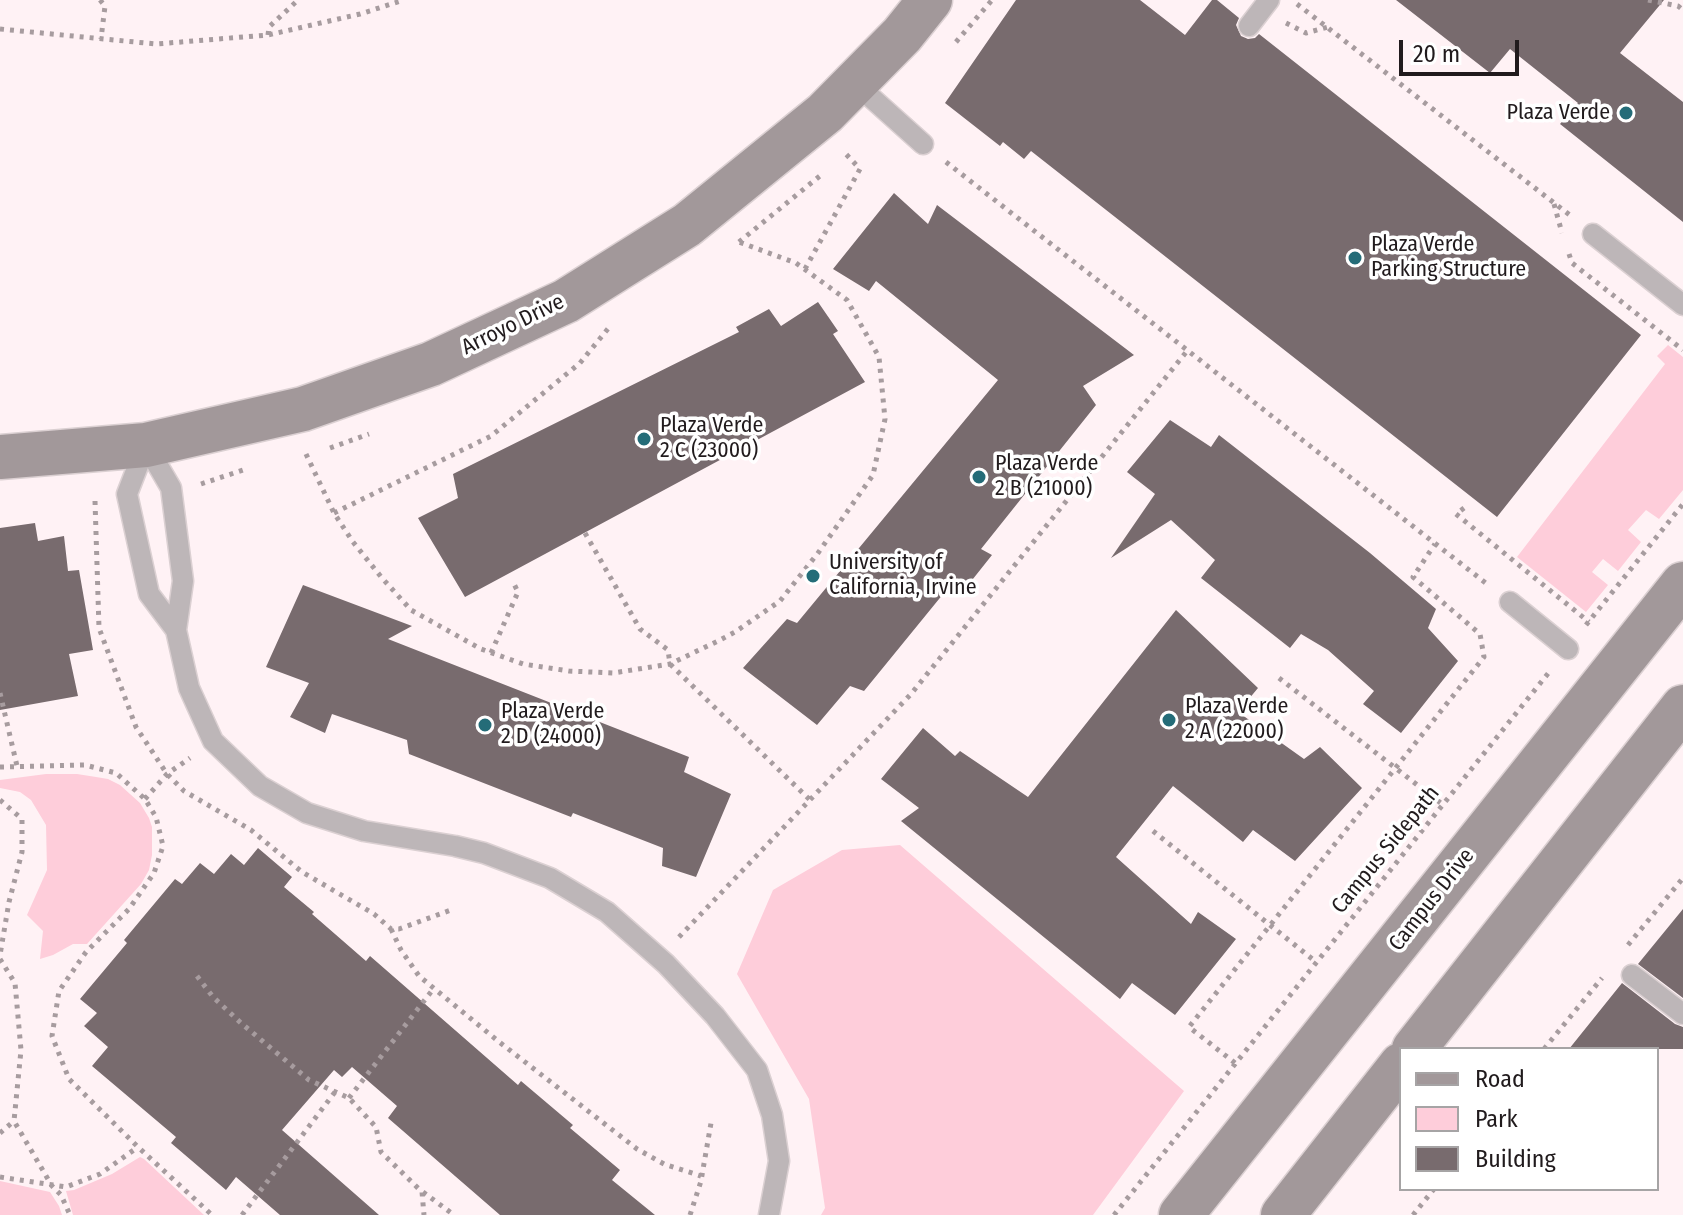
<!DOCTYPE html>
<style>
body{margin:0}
#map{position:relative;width:1683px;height:1215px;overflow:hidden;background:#fff2f5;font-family:"Fira Sans Condensed",sans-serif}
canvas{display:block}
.legend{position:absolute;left:1399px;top:1047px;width:260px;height:144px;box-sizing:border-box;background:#fff;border:2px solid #a6a4a5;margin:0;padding:10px 14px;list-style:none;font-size:24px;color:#211b1d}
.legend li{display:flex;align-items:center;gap:16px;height:40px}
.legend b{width:40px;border:2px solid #a6a4a5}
.scale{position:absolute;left:1399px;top:40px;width:120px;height:36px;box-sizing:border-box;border:4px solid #211b1d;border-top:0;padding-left:10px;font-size:24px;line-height:28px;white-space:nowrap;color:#211b1d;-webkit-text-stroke:6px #fff;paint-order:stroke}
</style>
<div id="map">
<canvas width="1683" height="1215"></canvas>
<ul class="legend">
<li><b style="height:10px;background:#a2989a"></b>Road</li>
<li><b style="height:22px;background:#fecdda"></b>Park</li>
<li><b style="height:22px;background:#786b6e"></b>Building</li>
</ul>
<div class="scale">20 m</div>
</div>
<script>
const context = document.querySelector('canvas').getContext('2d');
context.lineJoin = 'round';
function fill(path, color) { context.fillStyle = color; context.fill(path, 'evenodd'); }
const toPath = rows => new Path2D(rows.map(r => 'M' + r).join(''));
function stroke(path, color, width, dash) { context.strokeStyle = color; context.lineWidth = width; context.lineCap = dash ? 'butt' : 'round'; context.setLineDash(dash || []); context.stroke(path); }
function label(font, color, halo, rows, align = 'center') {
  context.font = font + ' "Fira Sans Condensed",sans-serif'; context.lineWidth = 7; context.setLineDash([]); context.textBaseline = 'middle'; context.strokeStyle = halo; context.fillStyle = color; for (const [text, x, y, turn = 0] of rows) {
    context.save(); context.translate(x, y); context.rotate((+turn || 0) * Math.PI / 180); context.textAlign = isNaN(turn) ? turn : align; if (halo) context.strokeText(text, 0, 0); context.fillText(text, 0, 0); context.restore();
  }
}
const green = toPath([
 [1668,345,1683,357,1683,490,1659,519,1646,510,1628,530,1641,542,1618,571,1603,559,1592,572,1608,585,1586,612,1517,557,1665,364,1657,356],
 [46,774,77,774,96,777,108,779,120,785,140,803,149,818,152,827,152,855,149,870,141,884,87,944,73,944,53,955,40,959,43,931,27,915,47,870,46,825,31,800,20,792,0,788,0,780],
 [900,845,1184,1091,1093,1215,821,1215,825,1208,809,1099,737,974,773,890,842,850],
 [140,1157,144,1159,204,1215,73,1215,66,1191,74,1190,112,1174],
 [0,1181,50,1192,59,1206,62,1215,0,1215]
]);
const building = toPath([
 [1016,0,1140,0,1185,35,1212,0,1217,0,1239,18,1236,25,1241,36,1248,39,1255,38,1259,34,1641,335,1497,517,1031,151,1024,159,1003,142,1000,146,945,103],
 [1396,0,1664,0,1620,53,1683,102,1683,222,1560,124,1578,103,1510,49,1490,73],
 [894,193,928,224,937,205,1134,355,1083,386,1096,405,981,549,992,555,961,594,948,588,864,691,850,686,817,725,743,668,787,619,797,623,998,380,876,281,869,291,833,269],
 [818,302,838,331,833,334,865,382,465,597,418,518,458,498,453,474,739,332,736,327,769,309,781,326],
 [1170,420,1211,447,1219,435,1370,553,1436,609,1428,628,1458,661,1401,733,1363,704,1374,691,1328,650,1301,634,1290,648,1201,578,1215,560,1171,520,1111,558,1155,494,1127,472],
 [35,523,38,541,64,536,68,571,79,570,93,650,69,654,78,696,0,710,0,528],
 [303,585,412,626,388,639,689,757,684,772,731,794,696,877,662,866,663,848,573,813,571,817,409,754,407,740,332,714,325,733,290,717,309,683,266,667],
 [1176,610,1258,688,1238,712,1304,759,1320,747,1362,788,1295,861,1253,830,1243,842,1173,786,1116,857,1191,924,1198,912,1236,939,1175,1015,1132,983,1120,999,901,821,919,808,881,779,923,728,955,756,960,751,1028,797],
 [258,848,292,877,284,887,314,912,312,914,366,961,370,956,518,1085,521,1081,573,1125,570,1128,620,1170,612,1180,655,1215,500,1215,388,1118,397,1106,352,1067,342,1077,334,1070,282,1130,379,1215,280,1215,236,1177,226,1190,171,1143,176,1137,92,1066,108,1047,84,1026,97,1013,80,999,127,943,124,940,175,879,182,884,200,863,214,874,231,854,244,865],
 [1683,909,1683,998,1638,964],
 [1622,983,1675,1024,1683,1027,1683,1049,1569,1049]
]);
const path = toPath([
 [100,0,105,6,101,39],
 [1648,0,1678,6,1683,10],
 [1297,4,1571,216],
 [1286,23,1306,33,1328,27],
 [0,29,156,44,268,35,360,14,404,0],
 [268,35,269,27,298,0],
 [956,42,992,0],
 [946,162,1487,584],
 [1554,204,1562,233],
 [739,242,821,175],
 [1569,254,1572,263,1683,350],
 [805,269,860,169,845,153],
 [330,448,369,434],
 [306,454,334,513,353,542,382,578,411,610,481,649,523,664,569,671,613,673,670,664,720,640,735,632,780,601,818,553,873,475,885,419,879,357,847,300,796,263,739,242],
 [201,484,246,469],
 [95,501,99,628,136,727,167,774,184,791,251,830,302,872,374,914,391,929,399,929,451,910],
 [1464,508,1456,514,1589,622],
 [334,513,491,436,580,363,611,325],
 [585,533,640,629,668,650,670,664,810,800],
 [1586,625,1683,504],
 [491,653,518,592,513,582],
 [1279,678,1442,804],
 [0,693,17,766],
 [0,767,85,765,116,773,145,799,156,817,163,846,154,873,129,909,86,952,59,991,52,1036,69,1079,138,1147,212,1215],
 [145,799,167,774,190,758],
 [0,800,22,819,22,852,9,902,0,955],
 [1153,831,1316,962],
 [391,929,401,950,419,976,498,1041,637,1149,664,1164,701,1176],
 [679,937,911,694,1187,351],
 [1628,945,1683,878],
 [0,959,15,983,21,1050,14,1121,52,1186,61,1195,70,1215],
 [197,976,213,997,241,1023,309,1080,349,1098,376,1127,381,1152,422,1192,424,1215],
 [1544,1049,1602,978],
 [1235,1063,1189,1027,1484,657,1480,634,1413,577,1435,544],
 [349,1098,434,988],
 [0,1133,14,1121],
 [0,1177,66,1187,100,1174,138,1147],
 [423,1192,454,1215],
 [242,1215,335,1092],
 [690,1215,701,1181,711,1123],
 [1114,1215,1550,671],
 [1413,1215,1434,1189]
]);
const lane = toPath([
 [1249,26,1269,0],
 [855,83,923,144],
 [1593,234,1683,305],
 [146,445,171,488,183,581,176,630,189,688,213,741,260,786,307,813,364,831,455,846,484,853,550,878,607,912,666,964,715,1016,757,1070,772,1115,779,1161,769,1215],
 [146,445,127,494,149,594,176,630],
 [1510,602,1568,649],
 [1632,975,1683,1014]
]);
const secondary = toPath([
 [0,457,146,445,303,409,431,364,566,301,687,225,825,113,902,35,930,0],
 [1414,1049,1683,707],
 [1181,1215,1683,584],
 [1283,1215,1401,1065]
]);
const markers = [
 [1626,113,8,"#246c78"],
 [1355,258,8,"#246c78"],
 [644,439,8,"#246c78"],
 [979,477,8,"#246c78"],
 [813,576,8,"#246c78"],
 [1169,720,8,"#246c78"],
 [485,725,8,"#246c78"]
];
const poiNames = [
 ["Plaza Verde",1610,113,"right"],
 ["Plaza Verde",1371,245],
 ["Parking Structure",1371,270],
 ["Plaza Verde",660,426],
 ["2 C (23000)",660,451],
 ["Plaza Verde",995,464],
 ["2 B (21000)",995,489],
 ["University of",829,563],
 ["California, Irvine",829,588],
 ["Plaza Verde",1185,707],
 ["2 A (22000)",1185,732],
 ["Plaza Verde",501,712],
 ["2 D (24000)",501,737]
];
const streetNames = [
 ["Arroyo Drive",513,325,-26],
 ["Campus Sidepath",1386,850,-51],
 ["Campus Drive",1432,900,-52]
];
fill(green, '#fecdda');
fill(building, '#786b6e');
stroke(lane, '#dbd0d2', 23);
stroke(secondary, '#dbd0d2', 47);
stroke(path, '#a79c9f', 5, [4, 6]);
stroke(lane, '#bdb6b8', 20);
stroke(secondary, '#a2989a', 44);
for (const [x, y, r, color] of markers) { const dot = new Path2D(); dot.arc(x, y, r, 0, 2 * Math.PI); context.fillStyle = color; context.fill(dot); stroke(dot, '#fff', 3); }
label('22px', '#211b1d', '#fff', poiNames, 'left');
label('22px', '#211b1d', '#fff', streetNames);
</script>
